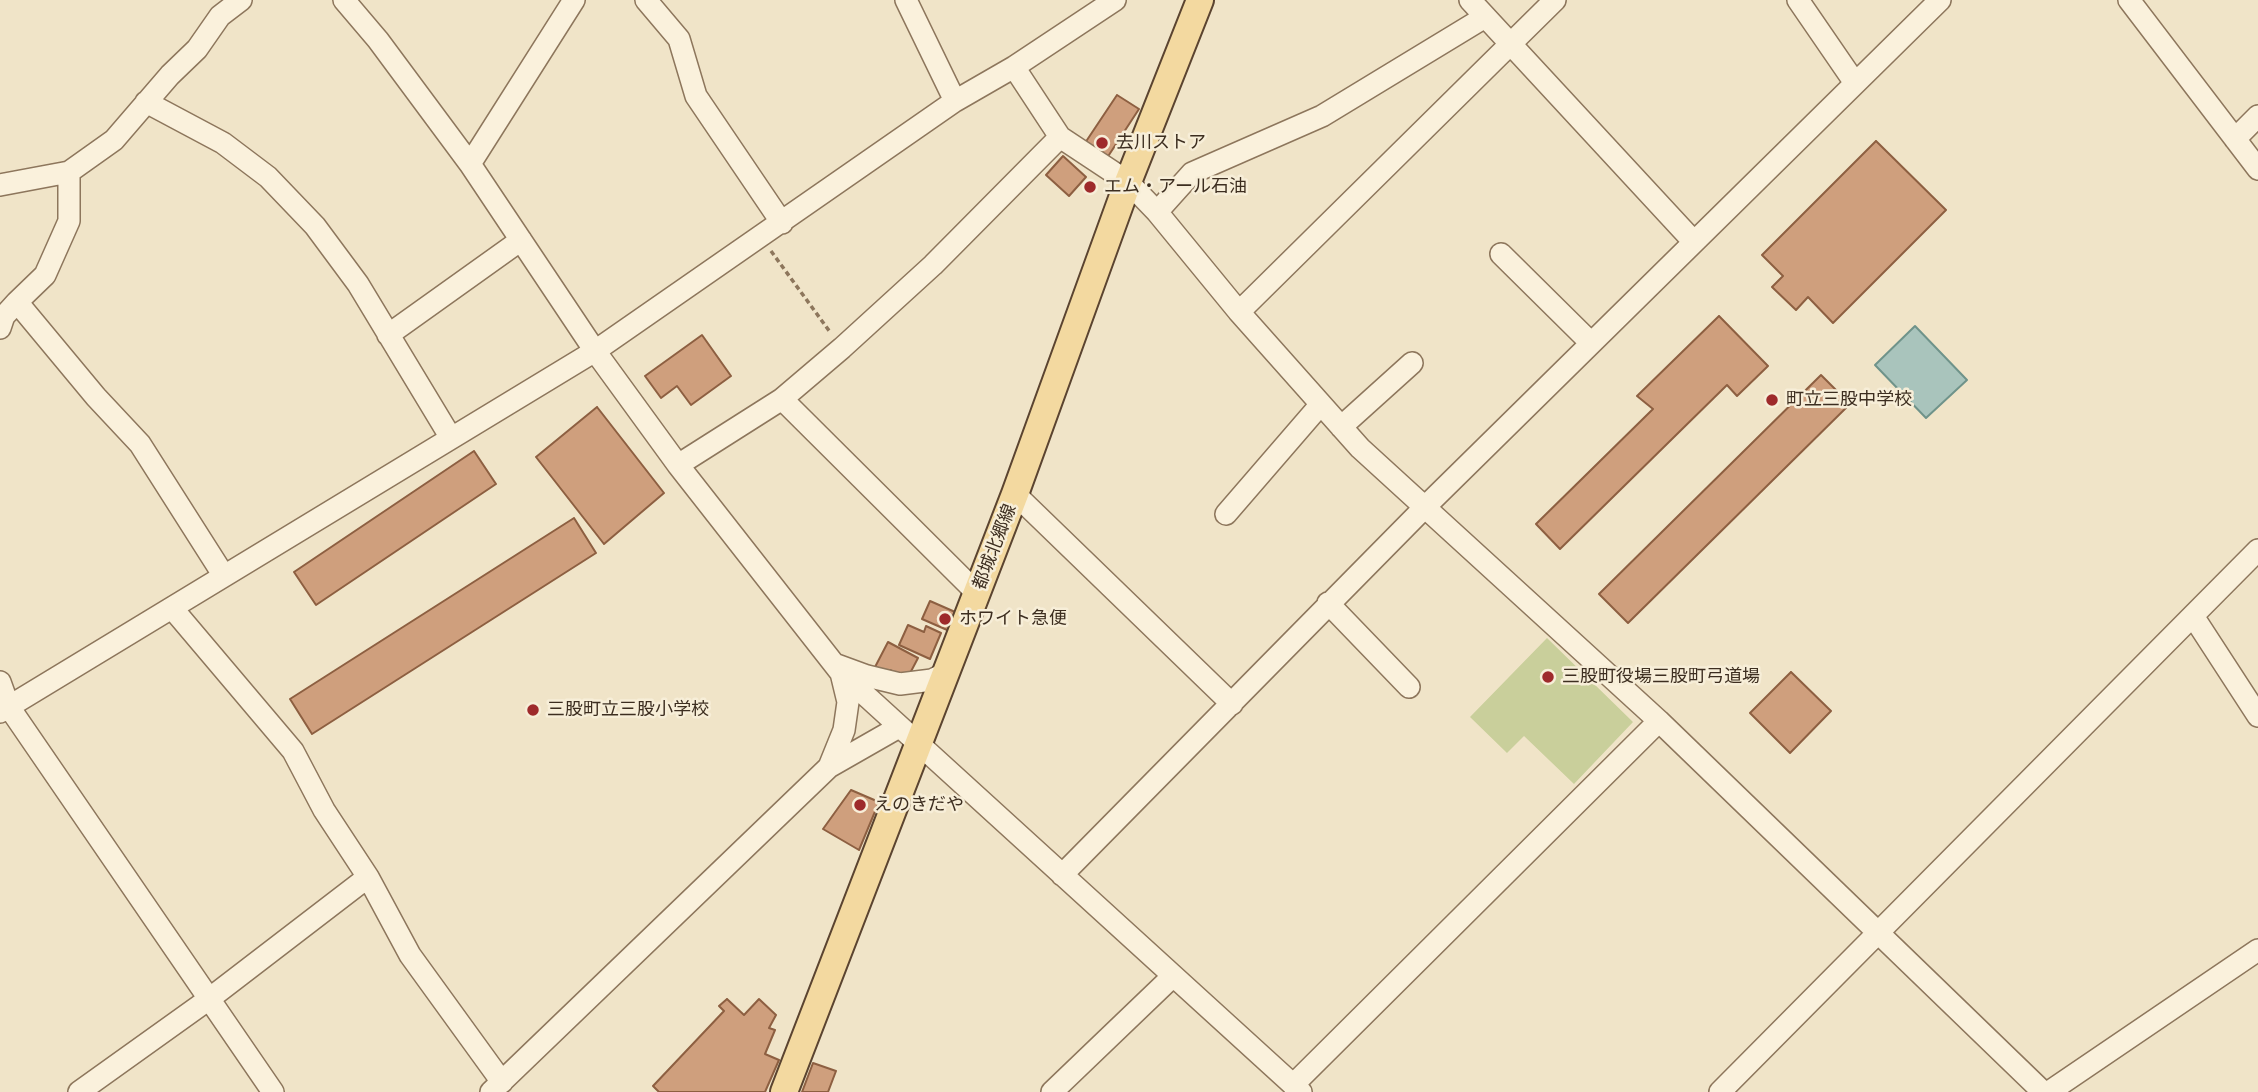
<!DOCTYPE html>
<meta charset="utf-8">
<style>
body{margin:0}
canvas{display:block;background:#f0e4c8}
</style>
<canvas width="2258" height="1092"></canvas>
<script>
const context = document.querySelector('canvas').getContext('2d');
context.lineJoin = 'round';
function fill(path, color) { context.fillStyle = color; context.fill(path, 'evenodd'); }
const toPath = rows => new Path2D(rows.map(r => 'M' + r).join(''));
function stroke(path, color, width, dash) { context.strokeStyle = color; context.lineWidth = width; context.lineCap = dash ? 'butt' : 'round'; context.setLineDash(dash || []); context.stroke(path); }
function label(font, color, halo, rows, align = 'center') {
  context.font = font + ' Lora,"Noto Sans JP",serif'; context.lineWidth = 5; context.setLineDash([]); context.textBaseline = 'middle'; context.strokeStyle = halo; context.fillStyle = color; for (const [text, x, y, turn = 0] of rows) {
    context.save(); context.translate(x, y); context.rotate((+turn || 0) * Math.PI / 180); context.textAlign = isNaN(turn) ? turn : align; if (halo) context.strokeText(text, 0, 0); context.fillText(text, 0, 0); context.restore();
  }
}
const green = toPath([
 [1547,638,1633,722,1574,784,1524,736,1507,753,1470,717]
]);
const water = toPath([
 [1915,326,1967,380,1926,418,1875,365,1915,326]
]);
const building = toPath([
 [1117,95,1139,109,1105,161,1083,146,1117,95],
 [1876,141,1946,210,1833,323,1808,297,1796,310,1772,287,1783,276,1762,255,1876,141],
 [1063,156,1086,177,1069,196,1046,175,1063,156],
 [1719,316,1768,366,1737,396,1727,385,1560,549,1536,524,1653,409,1637,396,1719,316],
 [702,335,731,376,691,405,677,386,661,398,645,376,702,335],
 [1821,375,1850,404,1628,623,1599,594,1821,375],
 [597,407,664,493,604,544,536,457,597,407],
 [474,451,496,484,316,605,294,572,474,451],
 [574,518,596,553,312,734,290,699,574,518],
 [930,601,962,615,954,633,922,619,930,601],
 [908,625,924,632,926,626,941,633,930,659,899,645,908,625],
 [888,642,918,658,907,679,890,670,887,676,874,669,888,642],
 [1791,672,1831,711,1790,753,1750,713,1791,672],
 [851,790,879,802,859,850,823,829,851,790],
 [727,999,744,1015,759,999,776,1015,769,1028,775,1030,765,1054,779,1060,765,1092,659,1092,653,1086,724,1011,719,1006,727,999],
 [813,1063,836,1071,828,1092,802,1092,813,1063]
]);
const path = toPath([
 [771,251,830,332]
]);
const minor = toPath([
 [344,0,378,40,470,164,595,351,678,465,841,673,1301,1092],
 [646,0,679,39,696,96,782,223],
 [906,0,955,101],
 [1470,0,1694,242],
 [1798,0,1855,83],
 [2129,0,2258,169],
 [1014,67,1060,137,1128,182,1157,212,1239,312,1360,448,1659,721,2043,1092],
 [146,102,223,143,268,177,315,226,358,284,451,438],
 [2235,139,2258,116],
 [470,164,574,0],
 [0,185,69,172,114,140,170,75,197,49,220,16,241,0],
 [1157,212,1192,173,1322,116,1485,17],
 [1501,254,1591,343],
 [17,302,96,397,140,444,224,576],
 [1239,312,1555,0],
 [0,328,4,316,17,302,45,275,69,221,69,172],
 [388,335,521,240],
 [782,399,977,593],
 [1341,427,1412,363],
 [678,465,782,399,842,348,933,265,1060,137],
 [1015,494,1232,704],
 [1226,514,1321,404],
 [1328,603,1409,687],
 [172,608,293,751,324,810,368,877,410,955,502,1082],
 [2193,616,2258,716],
 [837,665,867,676,900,684,932,680,946,673],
 [0,682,9,707,273,1092],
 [0,712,595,351,955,101,1014,67,1115,0],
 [829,767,844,730,848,702,841,673],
 [1062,875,1425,507,1940,0],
 [1293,1085,1659,721],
 [79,1092,209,999,368,877],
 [491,1092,829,767,899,727],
 [1052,1092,1173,976],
 [1720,1092,2258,550],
 [2049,1092,2258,950]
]);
const major = toPath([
 [784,1092,1015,494,1128,182,1200,0]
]);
const markers = [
 [1102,143,7,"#9e2a2b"],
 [1090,187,7,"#9e2a2b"],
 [1772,400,7,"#9e2a2b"],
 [945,619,7,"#9e2a2b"],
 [1548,677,7,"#9e2a2b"],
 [533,710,7,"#9e2a2b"],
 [860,805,7,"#9e2a2b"]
];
const poiNames = [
 ["去川ストア",1116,143],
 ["エム・アール石油",1104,187],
 ["町立三股中学校",1786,400],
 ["ホワイト急便",959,619],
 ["三股町役場三股町弓道場",1562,677],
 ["三股町立三股小学校",547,710],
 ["えのきだや",874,805]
];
const streetNames = [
 ["都城北郷線",995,547,-69]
];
fill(green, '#c9cf9b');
fill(water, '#a9c4bc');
stroke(water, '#6f938a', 2);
fill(building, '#cf9f7d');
stroke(building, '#8d5f41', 2);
stroke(minor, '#8d765c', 24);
stroke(major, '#5b4430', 30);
stroke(path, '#8d765c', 3.5, [5, 3.5]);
stroke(minor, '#faf1dc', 21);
stroke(major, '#f3d9a0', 26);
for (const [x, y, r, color] of markers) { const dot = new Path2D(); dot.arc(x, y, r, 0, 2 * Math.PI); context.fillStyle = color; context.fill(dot); stroke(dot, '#f7eed8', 2.5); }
label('18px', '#3d2e20', '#f7eed8', poiNames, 'left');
label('18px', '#3d2e20', '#f7eed8', streetNames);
</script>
